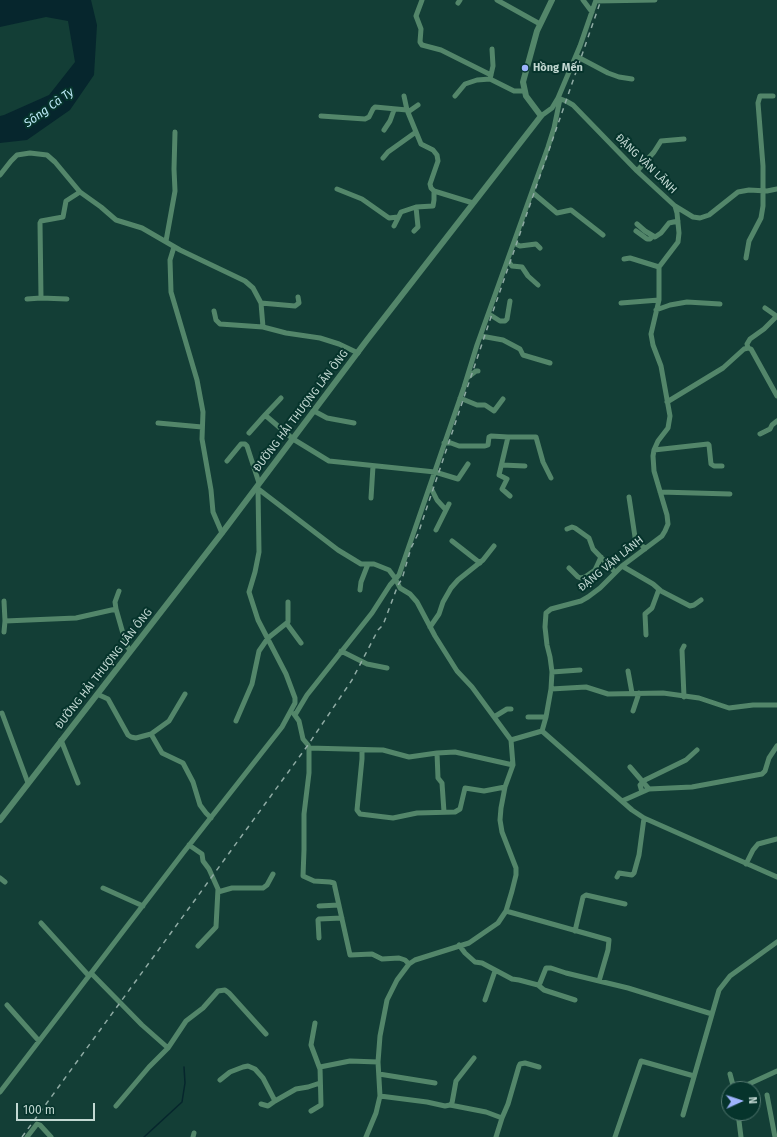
<!DOCTYPE html>
<meta charset="utf-8">
<style>
body{margin:0}
#map{position:relative;width:777px;height:1137px;overflow:hidden;background:#133e36;font-family:"Fira Sans",sans-serif}
canvas{display:block}
.north{position:absolute;left:721px;top:1081px;width:40px;height:40px;box-sizing:border-box;background:#06342c;border:1px solid #51766e;border-radius:50%;rotate:87deg;font-size:11px;font-weight:700;line-height:16px;text-align:center;color:#c2d8d2}
.north::after{content:'';display:block;margin:auto;width:14px;height:18px;background:#9eb4fd;clip-path:polygon(50% 0,100% 100%,50% 72%,0 100%)}
.scale{position:absolute;left:16px;top:1103px;width:79px;height:18px;box-sizing:border-box;border:2px solid #c2d8d2;border-top:0;padding-left:5px;font-size:12px;line-height:14px;white-space:nowrap;color:#c2d8d2;-webkit-text-stroke:3px #06342c;paint-order:stroke}
</style>
<div id="map">
<canvas width="777" height="1137"></canvas>
<div class="north">N</div>
<div class="scale">100 m</div>
</div>
<script>
const context = document.querySelector('canvas').getContext('2d');
context.lineJoin = 'round';
function fill(path, color) { context.fillStyle = color; context.fill(path, 'evenodd'); }
const toPath = rows => new Path2D(rows.map(r => 'M' + r).join(''));
function stroke(path, color, width, dash) { context.strokeStyle = color; context.lineWidth = width; context.lineCap = dash ? 'butt' : 'round'; context.setLineDash(dash || []); context.stroke(path); }
function label(font, color, halo, rows, align = 'center') {
  context.font = font + ' "Fira Sans",sans-serif'; context.lineWidth = 4; context.setLineDash([]); context.textBaseline = 'middle'; context.strokeStyle = halo; context.fillStyle = color; for (const [text, x, y, turn = 0] of rows) {
    context.save(); context.translate(x, y); context.rotate((+turn || 0) * Math.PI / 180); context.textAlign = isNaN(turn) ? turn : align; if (halo) context.strokeText(text, 0, 0); context.fillText(text, 0, 0); context.restore();
  }
}
const water = toPath([
 [0,0,91,0,97,25,94,75,70,110,27,140,0,143,0,116,4,115,49,95,75,62,68,21,46,17,0,27]
]);
const stream = toPath([
 [144,1137,182,1102,185,1083,184,1067]
]);
const minor = toPath([
 [422,0,416,16,421,29,420,42,422,45,441,50,491,75],
 [497,0,540,24],
 [583,0,592,12],
 [596,1,655,0],
 [458,3,460,0],
 [492,49,493,66,490,79,514,91,524,91],
 [576,56,608,73,619,77,632,79],
 [404,96,407,110],
 [455,96,465,84,477,80,490,79],
 [408,112,418,105],
 [321,116,365,119,369,117,373,109,375,107,407,110,421,144,433,150,437,155,438,161,430,184,431,188,434,191,473,203],
 [541,116,552,108,558,98,580,46,596,0],
 [384,130,390,121,394,110],
 [383,158,388,152,416,132],
 [637,171,654,152,661,141,684,139],
 [0,175,11,161,17,155,30,153,47,155,55,162,80,192,101,207,116,220,142,228,180,250,245,281,253,288,261,303,263,327,286,333,320,338,339,344,358,353],
 [337,189,362,199,389,218,398,217],
 [532,192,557,213,571,210,603,235],
 [675,206,693,217,700,218,709,215,738,192,749,190,767,191,777,189],
 [637,224,645,231,655,237,661,233,669,223,678,221],
 [394,226,401,212,416,207,433,206,434,200,434,191],
 [414,231,418,227,416,207],
 [636,231,647,239,650,239,653,236],
 [166,241,175,191,174,169,175,132],
 [514,243,520,246,536,244,540,248],
 [174,247,170,260,171,292,197,380,203,412,202,439,211,490,213,512,222,533],
 [746,258,749,241,761,218,763,206,763,166,758,103,760,96,773,96],
 [624,259,630,258,659,267],
 [508,261,512,266,522,267,528,276,538,285],
 [27,299,41,298],
 [67,299,41,298,40,223,41,221,63,217,66,201,80,192],
 [261,303,295,306,299,303,298,297],
 [621,303,659,300],
 [656,310,670,305,687,302,720,304],
 [214,311,216,320,220,324,263,327],
 [489,314,500,321,505,321,507,319,510,301],
 [481,336,503,340,520,349,523,355,550,363],
 [748,348,747,344,750,339,764,329,775,318,775,315,765,308],
 [467,378,476,371,478,371],
 [281,398,265,415,293,439,329,461,435,472,458,479,468,464],
 [460,398,477,405,485,405,494,411,503,399],
 [667,402,723,368,744,349,748,348,751,349,777,396],
 [314,411,327,418,354,423],
 [158,423,202,427],
 [249,433,265,415],
 [760,434,770,429,772,425,777,421],
 [508,437,536,437,543,462,551,478],
 [444,443,451,443,459,446,485,446,488,445,489,437,491,436,508,437,499,475,507,479,502,489,510,496],
 [654,450,708,444,709,445,711,464,714,466,722,466],
 [227,461,241,444,245,444,247,446,259,483],
 [502,465,525,466],
 [430,486,437,500,446,510,449,504],
 [257,488,338,550,361,564,374,564,389,570,395,578,400,588,410,594,417,602,435,636,457,671,472,687,511,740],
 [660,492,730,494],
 [629,497,635,537,645,549],
 [371,498,373,466],
 [567,529,572,527,575,528,589,538,593,549,615,572],
 [436,530,446,510],
 [452,541,480,563],
 [622,566,653,584,661,591,690,606,694,605,701,600],
 [569,568,578,577,581,578,585,577,595,570,601,557],
 [360,590,361,582,368,564],
 [4,601,5,621],
 [116,609,115,602,119,591],
 [287,624,301,643],
 [430,627,439,614,443,602,451,588,458,580,483,560,494,546],
 [4,632,5,621,76,618,116,609,126,644,130,651],
 [646,635,645,614,652,608,659,589],
 [341,651,367,664,387,668],
 [628,671,632,693],
 [552,672,580,670],
 [551,689,586,687,608,694,663,693,699,698,729,708,753,705,777,705],
 [97,694,108,699,128,735,131,737,136,738,151,734],
 [185,694,169,721,151,734,162,753,183,763,193,782,200,805,206,813,211,818],
 [684,697,682,650,684,646],
 [633,711,639,693],
 [2,713,28,783],
 [294,714,299,721,303,739,308,745,309,748,309,773,304,814,304,850,303,876,314,881,330,882,334,883,350,955,372,954,382,959,399,958,405,960,409,964],
 [295,715,307,695,372,613,390,585,399,575,464,387,477,345,548,147,554,128,560,99],
 [494,717,507,709,511,709],
 [528,717,546,717],
 [236,721,252,684,259,651,268,638,288,622,288,602],
 [542,731,632,810,644,818,777,877],
 [61,740,78,783],
 [309,748,383,750,409,757,437,753,455,752,513,765],
 [362,750,362,759,357,810,360,814,393,818,417,813,455,812,460,809,465,788,484,791,505,787],
 [437,753,438,778,442,783,444,812],
 [630,767,649,789],
 [642,792,640,785,645,780,686,760,697,750],
 [622,801,649,789,692,787,762,774,765,771,769,758,777,746],
 [189,845,202,854,203,861,209,869,218,889,216,927,198,946],
 [746,864,753,850,758,844,777,839],
 [617,877,619,873,632,875,634,873,639,855,644,818],
 [0,878,5,882],
 [103,888,143,906],
 [218,892,232,888,263,888,267,885,273,874],
 [319,906,339,905],
 [506,911,609,940,608,950,599,981],
 [41,923,89,976],
 [575,931,583,897,586,895,625,904],
 [319,938,318,920,319,919,342,918],
 [459,945,465,953,475,962,482,963,512,979,519,980,538,985,540,983,546,968,551,968,566,973,628,988,712,1014],
 [91,973,142,1025,168,1048],
 [538,985,544,990,575,1000],
 [485,1000,495,971],
 [7,1005,39,1041],
 [315,1023,311,1045,320,1069],
 [379,1074,435,1083],
 [730,1074,734,1089],
 [220,1080,230,1072,243,1067,248,1066,255,1069,263,1078,275,1101,268,1106,261,1104],
 [738,1089,777,1071],
 [0,1092,183,853,282,727,295,703,295,698,286,674,258,620,249,592,255,572,259,552,258,489],
 [767,1095,775,1137],
 [380,1096,427,1102,445,1106,450,1105,486,1112,502,1118],
 [275,1101,296,1089,308,1087,320,1083],
 [450,1105,452,1103,456,1081,474,1058],
 [116,1106,149,1067,168,1048,186,1021,203,1008,218,991,225,990,229,993,266,1034],
 [311,1111,321,1105,320,1067,350,1061,378,1062],
 [738,1113,741,1137],
 [683,1115,719,990,730,976,777,942],
 [27,1137,37,1124,40,1125,51,1137],
 [193,1137,194,1133],
 [366,1137,376,1113,380,1096,378,1062,380,1036,387,1000,397,980,409,964,415,960,469,943,498,923,506,911,512,891,516,875,516,868,502,832,500,820,501,808,505,787,513,765,511,740,542,731,546,717,551,689,552,672,550,657,547,645,545,627,546,613,551,609,581,601,588,597,600,588,622,566,662,536,665,531,668,524,667,515,654,471,653,456,654,450,658,441,668,428,670,416,661,366,653,345,651,334,659,300,659,267,678,242,679,233,677,213,675,206,637,171,573,105,566,101,558,98],
 [496,1137,502,1118,508,1104,519,1066,520,1064,525,1063,539,1067],
 [615,1137,641,1061,694,1076]
]);
const tertiary = toPath([
 [0,820,222,533,367,340,541,116,526,96,523,82,537,31,552,0]
]);
const rail = toPath([
 [22,1137,308,745,352,680,378,630,383,625,398,585,402,579,411,548,418,534,490,320,601,0]
]);
const markers = [
 [525,68,4,"#9eb4fd"]
];
const poiNames = [
 ["Hồng Mến",533,68]
];
const streetNames = [
 ["ĐẶNG VĂN LÃNH",646,164,44],
 ["ĐƯỜNG HẢI THƯỢNG LÃN ÔNG",301,411,-53],
 ["ĐẶNG VĂN LÃNH",611,564,-39],
 ["ĐƯỜNG HẢI THƯỢNG LÃN ÔNG",104,669,-52]
];
const waterNames = [
 ["Sông Cà Ty",49,108,-36]
];
fill(water, '#06262d');
stroke(stream, '#06262d', 1.5);
stroke(minor, '#53866a', 5);
stroke(tertiary, '#53866a', 6);
stroke(rail, '#8faba4', 1.5, [5, 5]);
for (const [x, y, r, color] of markers) { const dot = new Path2D(); dot.arc(x, y, r, 0, 2 * Math.PI); context.fillStyle = color; context.fill(dot); stroke(dot, '#06342c', 1.5); }
label('bold 11px', '#c2d8d2', '#06342c', poiNames, 'left');
label('11px', '#c2d8d2', '#06342c', streetNames);
label('italic 12px', '#bbe9f6', '#06342c', waterNames);
</script>
